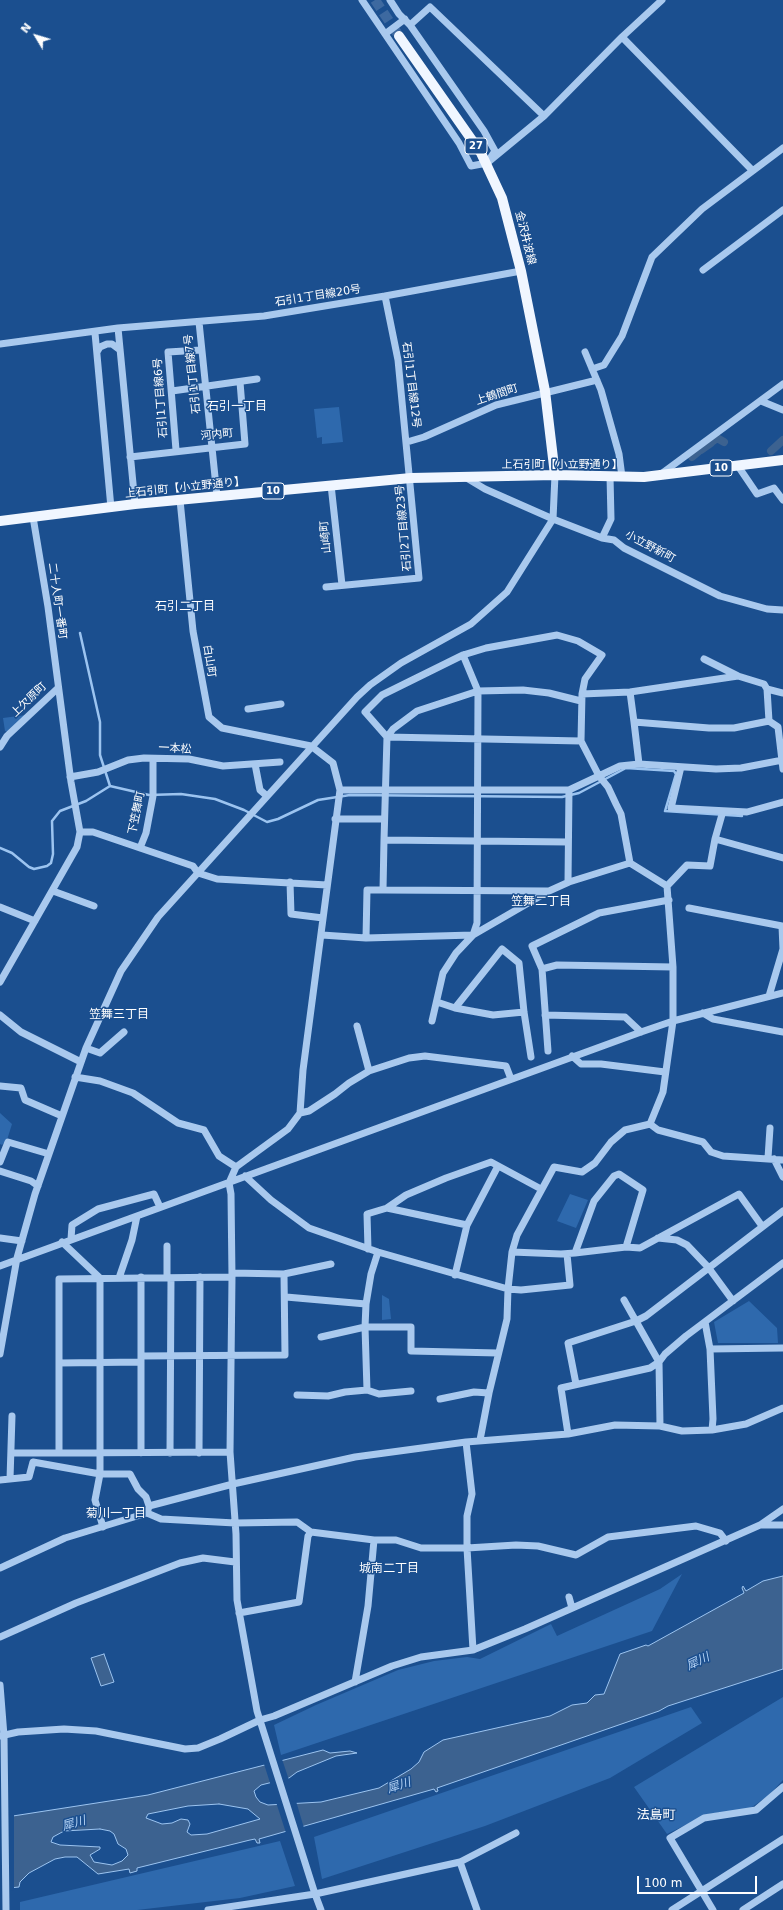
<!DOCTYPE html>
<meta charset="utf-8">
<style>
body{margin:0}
#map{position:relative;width:783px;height:1910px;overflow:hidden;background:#1b4f8f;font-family:"DejaVu Sans",sans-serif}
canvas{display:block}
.north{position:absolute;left:16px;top:16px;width:40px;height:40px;-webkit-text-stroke:3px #1b4f8f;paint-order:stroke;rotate:308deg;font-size:11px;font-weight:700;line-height:16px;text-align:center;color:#fff}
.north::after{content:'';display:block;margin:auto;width:14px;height:18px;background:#fff;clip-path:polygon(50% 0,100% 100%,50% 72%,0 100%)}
.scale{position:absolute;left:637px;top:1876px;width:120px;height:18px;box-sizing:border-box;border:2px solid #fff;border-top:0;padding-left:5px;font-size:12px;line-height:14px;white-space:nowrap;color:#fff;-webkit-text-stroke:3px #1b4f8f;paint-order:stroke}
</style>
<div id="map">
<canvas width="783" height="1910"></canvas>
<div class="north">N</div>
<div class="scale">100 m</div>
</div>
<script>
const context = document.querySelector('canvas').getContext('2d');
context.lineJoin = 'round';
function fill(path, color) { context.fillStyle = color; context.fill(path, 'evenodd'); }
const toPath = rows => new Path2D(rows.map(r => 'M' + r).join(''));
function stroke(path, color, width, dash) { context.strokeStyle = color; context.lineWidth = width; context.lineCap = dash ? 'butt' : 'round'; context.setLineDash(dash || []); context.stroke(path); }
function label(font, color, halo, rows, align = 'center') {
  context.font = font + ' "DejaVu Sans","Noto Sans JP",sans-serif'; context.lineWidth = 3; context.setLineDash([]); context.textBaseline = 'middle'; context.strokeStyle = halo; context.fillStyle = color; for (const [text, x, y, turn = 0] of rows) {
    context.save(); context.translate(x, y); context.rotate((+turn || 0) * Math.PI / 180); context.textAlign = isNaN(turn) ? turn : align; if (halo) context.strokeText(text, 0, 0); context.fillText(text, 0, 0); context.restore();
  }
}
const green = toPath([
 [339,407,343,442,322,444,322,437,317,438,314,409],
 [26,715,8,732,5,731,3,718],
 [0,1113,12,1124,7,1140,2,1145,0,1144],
 [570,1194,588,1200,576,1228,557,1221],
 [382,1295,389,1299,391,1319,382,1320],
 [749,1301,777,1328,778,1343,718,1343,714,1322],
 [682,1574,652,1631,281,1755,274,1725,316,1705,398,1670,434,1661,467,1657,480,1659,551,1624,557,1636,660,1589],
 [783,1697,783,1780,768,1796,749,1809,708,1814,667,1834,634,1787],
 [691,1707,702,1723,610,1778,485,1826,322,1879,314,1837],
 [280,1841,295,1886,240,1898,137,1910,20,1910,20,1902]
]);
const water = toPath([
 [783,1576,783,1669,668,1706,659,1711,437,1788,438,1791,436,1792,434,1789,259,1839,260,1843,257,1843,255,1839,250,1840,137,1868,137,1871,130,1873,129,1869,98,1874,77,1857,65,1857,55,1859,29,1873,20,1882,19,1887,0,1889,0,1818,148,1795,323,1750,330,1753,350,1751,357,1753,336,1756,297,1772,289,1778,261,1785,254,1791,256,1797,260,1802,268,1805,321,1802,379,1788,411,1769,419,1762,424,1752,443,1740,550,1716,572,1705,587,1703,595,1695,604,1694,620,1654,646,1645,648,1646,744,1593,742,1588,743,1586,746,1591,763,1581,783,1576],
 [219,1804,248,1809,260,1819,207,1834,191,1835,187,1832,190,1824,188,1820,181,1819,172,1823,162,1824,146,1818,148,1814,188,1806,219,1804],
 [100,1829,110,1831,114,1834,118,1844,126,1849,128,1855,122,1861,112,1865,94,1862,90,1855,100,1849,100,1847,60,1845,51,1842,53,1837,64,1831,100,1829],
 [104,1654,114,1682,101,1686,91,1658,104,1654]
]);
const pier = toPath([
 [282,1759,289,1780,271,1786,264,1764],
 [296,1801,304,1828,286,1833,276,1802],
 [14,1814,14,1890,0,1891,0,1816]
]);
const stream = toPath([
 [80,633,100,722,100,755,110,786],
 [0,848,12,853,29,867,34,869,47,866,51,863,53,854,52,821,60,811,86,801,110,786,149,795,181,794,215,799,244,810,267,822,278,819,318,800,350,795,562,797,579,793,626,768,674,771,676,774,665,811,742,816]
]);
const canal = toPath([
 [713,441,717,438,724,442],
 [701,450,711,443],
 [771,451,783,440],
 [692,457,698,452]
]);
const majorTunnel = toPath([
 [375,0,399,36]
]);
const minor = toPath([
 [362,0,459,143,471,166,487,163,544,116,622,37,662,0],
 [390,0,399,14,410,25,484,131,495,151,491,157],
 [410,25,430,7,544,116],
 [385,34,405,19],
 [622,37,752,170],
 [703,270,783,210],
 [199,322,217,496],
 [118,328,135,504],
 [95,333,111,508],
 [0,344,118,328,264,316,385,296,521,271],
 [97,352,100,347,107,344,112,344,120,350],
 [585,352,601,390,619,454,622,477],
 [592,369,604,365,622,336,652,257,702,209,783,148],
 [172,391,257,379],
 [761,401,783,410],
 [407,442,424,437,496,405,597,380],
 [176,450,168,352,201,350],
 [130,457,245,444,240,382],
 [738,466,757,494,774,488,783,500],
 [661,474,783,384],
 [465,477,485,489,553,519,602,538,614,540,624,548,720,596,767,609,783,610],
 [331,485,342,585],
 [180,500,193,631,209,717,222,728,311,746,333,763,340,790,303,1070,300,1113,288,1129,236,1167,229,1183,231,1194,232,1277,230,1452,236,1534,237,1600,257,1711,315,1894,321,1910],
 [602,538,611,519,610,476],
 [326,587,419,578,398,360,385,296],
 [463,655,382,695,365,712,387,737,581,741],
 [704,659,738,676,764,684,767,689,769,721,778,727,783,769],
 [767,689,783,693],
 [630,692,634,722],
 [582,694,630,692,738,676],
 [248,709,281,704],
 [0,747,7,736,58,688],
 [255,764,260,790,267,796],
 [639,764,634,722,709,728,734,728,769,721],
 [681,767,671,808,747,812,783,802],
 [70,777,98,772,128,760,144,758,189,759,223,766,280,762],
 [340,790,569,790,620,766,639,764,716,769,741,768,783,760],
 [335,819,384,819],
 [80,832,93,832,193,866,198,873,217,879,327,885],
 [715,839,723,811],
 [384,840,387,737,393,729,417,711,478,691,523,690,549,693,581,701],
 [140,848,146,833,153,796,153,759],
 [290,882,291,914,323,918],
 [568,882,569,790],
 [667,886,687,865,710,866,715,839,783,858],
 [383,890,549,891],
 [53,891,94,906],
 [0,907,35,921],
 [689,908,782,926,783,949,769,996],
 [322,935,366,938,473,935],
 [473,935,477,923,478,691,463,655,486,648,557,635,578,641,602,655,585,679,582,694,581,741,599,776,608,787,616,804,621,814,630,863,667,886,673,967,673,1021,663,1092,650,1124],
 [366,938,367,890,383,890,384,840,568,842],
 [542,969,532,946,599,913,669,900],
 [0,982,77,847,80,832,71,782,48,607,33,517],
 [437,1002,455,1008,502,949,519,963,524,1012,531,1057],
 [455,1008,493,1015,524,1012],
 [703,1013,713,1019,783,1032],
 [0,1015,21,1032,81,1062],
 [545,1015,625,1017,641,1032],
 [432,1021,443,973,456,953,473,935,549,891,569,882,630,863],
 [357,1026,369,1071],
 [86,1048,100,1053,124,1032],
 [548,1051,542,969,557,965,673,967],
 [572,1056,581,1064,601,1064,665,1072],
 [75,1077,100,1081,133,1093,178,1123,204,1130,219,1156,236,1167],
 [0,1086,21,1088,25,1100,62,1116],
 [300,1113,309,1111,335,1094,349,1083,369,1071,409,1058,425,1056,506,1066,511,1079],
 [768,1158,770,1128],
 [774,1159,783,1177],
 [0,1162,8,1142,49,1154],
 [0,1171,31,1181,38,1186],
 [245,1176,271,1200,309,1228,378,1252,508,1289,521,1290,570,1285,567,1254],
 [387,1208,467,1225],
 [0,1238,22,1241],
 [658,1238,677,1240,687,1245,708,1267,733,1301],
 [71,1239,72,1225,98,1209,154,1194,160,1207],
 [62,1242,100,1278,100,1474,95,1500,103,1527],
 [626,1247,640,1248,739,1194,762,1226],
 [368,1249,367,1214,387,1208,406,1195,446,1178,491,1162,541,1189],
 [378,1252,371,1274,366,1304,365,1327,367,1390,379,1394,411,1391],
 [512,1252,561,1254,575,1253,626,1247,643,1190,619,1174,614,1176,594,1201,575,1253],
 [0,1266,641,1032,673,1021,783,993],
 [284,1274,331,1264],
 [455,1275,467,1225,498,1166],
 [141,1277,141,1453],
 [119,1278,132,1240,137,1216],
 [167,1278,167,1246],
 [286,1297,366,1304],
 [624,1300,659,1362,660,1426],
 [705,1322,710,1349,713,1419,712,1430],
 [321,1337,365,1327,411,1327,411,1351,498,1353],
 [710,1349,783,1348],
 [0,1354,17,1258,35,1194,86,1048,121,971,158,917,357,697,370,685,401,663,471,624,507,592,553,519,555,475],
 [141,1356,285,1355,284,1274,232,1273],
 [59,1363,141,1362],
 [576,1384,568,1343,636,1321,646,1316,783,1211],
 [297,1395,328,1396,345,1392,367,1390],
 [440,1399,474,1392,489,1393],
 [568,1434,561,1388,650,1368,659,1362,665,1354,686,1336,783,1263],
 [480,1440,489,1393,507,1319,508,1289,512,1252,517,1235,554,1167,582,1172,595,1163,611,1142,625,1130,650,1124,658,1130,703,1142,711,1152,723,1156,783,1160],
 [466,1442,472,1494,467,1516,467,1548,473,1650],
 [230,1452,59,1453,59,1279,232,1277],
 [11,1453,59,1453],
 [170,1453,171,1278],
 [199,1453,200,1277],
 [10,1479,12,1416],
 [0,1480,29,1477,33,1462,100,1474,130,1474,138,1489,146,1497,149,1506,148,1510],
 [149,1506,233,1484,355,1457,466,1442,568,1434,615,1425,660,1426,682,1431,712,1430,746,1424,783,1408],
 [760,1525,783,1525],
 [0,1568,65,1538,147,1513,161,1519,235,1523,297,1522,311,1532,374,1540,396,1540,421,1548,467,1548,516,1545,538,1546,576,1555,608,1537,696,1526,720,1533,726,1541],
 [569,1597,572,1608],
 [239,1613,299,1602,308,1536,311,1532],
 [0,1637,76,1603,180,1563,203,1558,235,1562],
 [355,1682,368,1606,374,1540],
 [0,1685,4,1736,6,1910],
 [0,1736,18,1732,64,1729,96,1731,185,1749,198,1748,220,1739,260,1720,274,1716,392,1666,421,1657,473,1650,525,1629,760,1525,783,1509],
 [460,1862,477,1910],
 [208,1910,315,1894,460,1862,516,1833],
 [672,1910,783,1839],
 [713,1910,670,1838,704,1818,756,1810,783,1787],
 [743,1910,783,1884]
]);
const major = toPath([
 [399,36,481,153,502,198,521,271,545,391,555,475],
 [0,521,135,504,411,478,555,475,644,477,783,460]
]);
const shields = [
 [476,146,22],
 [721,468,22],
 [273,491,22]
];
const shieldNames = [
 ["27",476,146],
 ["10",721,468],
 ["10",273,491]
];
const streetNames = [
 ["金沢井波線",525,238,76],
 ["石引1丁目線20号",318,296,-9],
 ["石引1丁目線7号",193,374,-96],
 ["石引1丁目線12号",411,385,83],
 ["上鶴間町",497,395,-18],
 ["石引1丁目線6号",161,398,-94],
 ["河内町",217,435,-6],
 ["上石引町【小立野通り】",562,465],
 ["上石引町【小立野通り】",185,488,-6],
 ["石引2丁目線23号",404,528,-95],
 ["山崎町",326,537,-96],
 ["小立野新町",650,547,28],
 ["二十人町一番町",57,601,82],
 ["白山町",209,661,81],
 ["上欠原町",29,700,-44],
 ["一本松",175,749,3],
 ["下笠舞町",137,813,-78]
];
const neighbourhoodNames = [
 ["石引一丁目",237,407],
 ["石引二丁目",185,607],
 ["笠舞二丁目",541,902],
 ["笠舞三丁目",119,1015],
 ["菊川一丁目",116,1514],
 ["城南二丁目",389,1569]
];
const waterNames = [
 ["犀川",698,1662,-25],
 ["犀川",399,1786,-18],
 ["犀川",74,1824,-16]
];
const quarterNames = [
 ["法島町",656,1816]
];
fill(green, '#2e69ad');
fill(water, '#3c6290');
stroke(water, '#9cc4f0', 1);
fill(pier, '#1b4f8f');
stroke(stream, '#9cc4f0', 2.5);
stroke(canal, '#3c6290', 8);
stroke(majorTunnel, '#3d69a0', 10, [10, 5]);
stroke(minor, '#a9c9ee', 7);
stroke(major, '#f0f6ff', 10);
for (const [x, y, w] of shields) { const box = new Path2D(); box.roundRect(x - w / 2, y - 8, w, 16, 3); context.fillStyle = '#1b4f8f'; context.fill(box); stroke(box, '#fff', 1); }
label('bold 10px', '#fff', null, shieldNames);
label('11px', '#fff', '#1b4f8f', streetNames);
label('12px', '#fff', '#1b4f8f', neighbourhoodNames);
label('italic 12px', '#b5d3f5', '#1b4f8f', waterNames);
label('13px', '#fff', '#1b4f8f', quarterNames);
</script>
